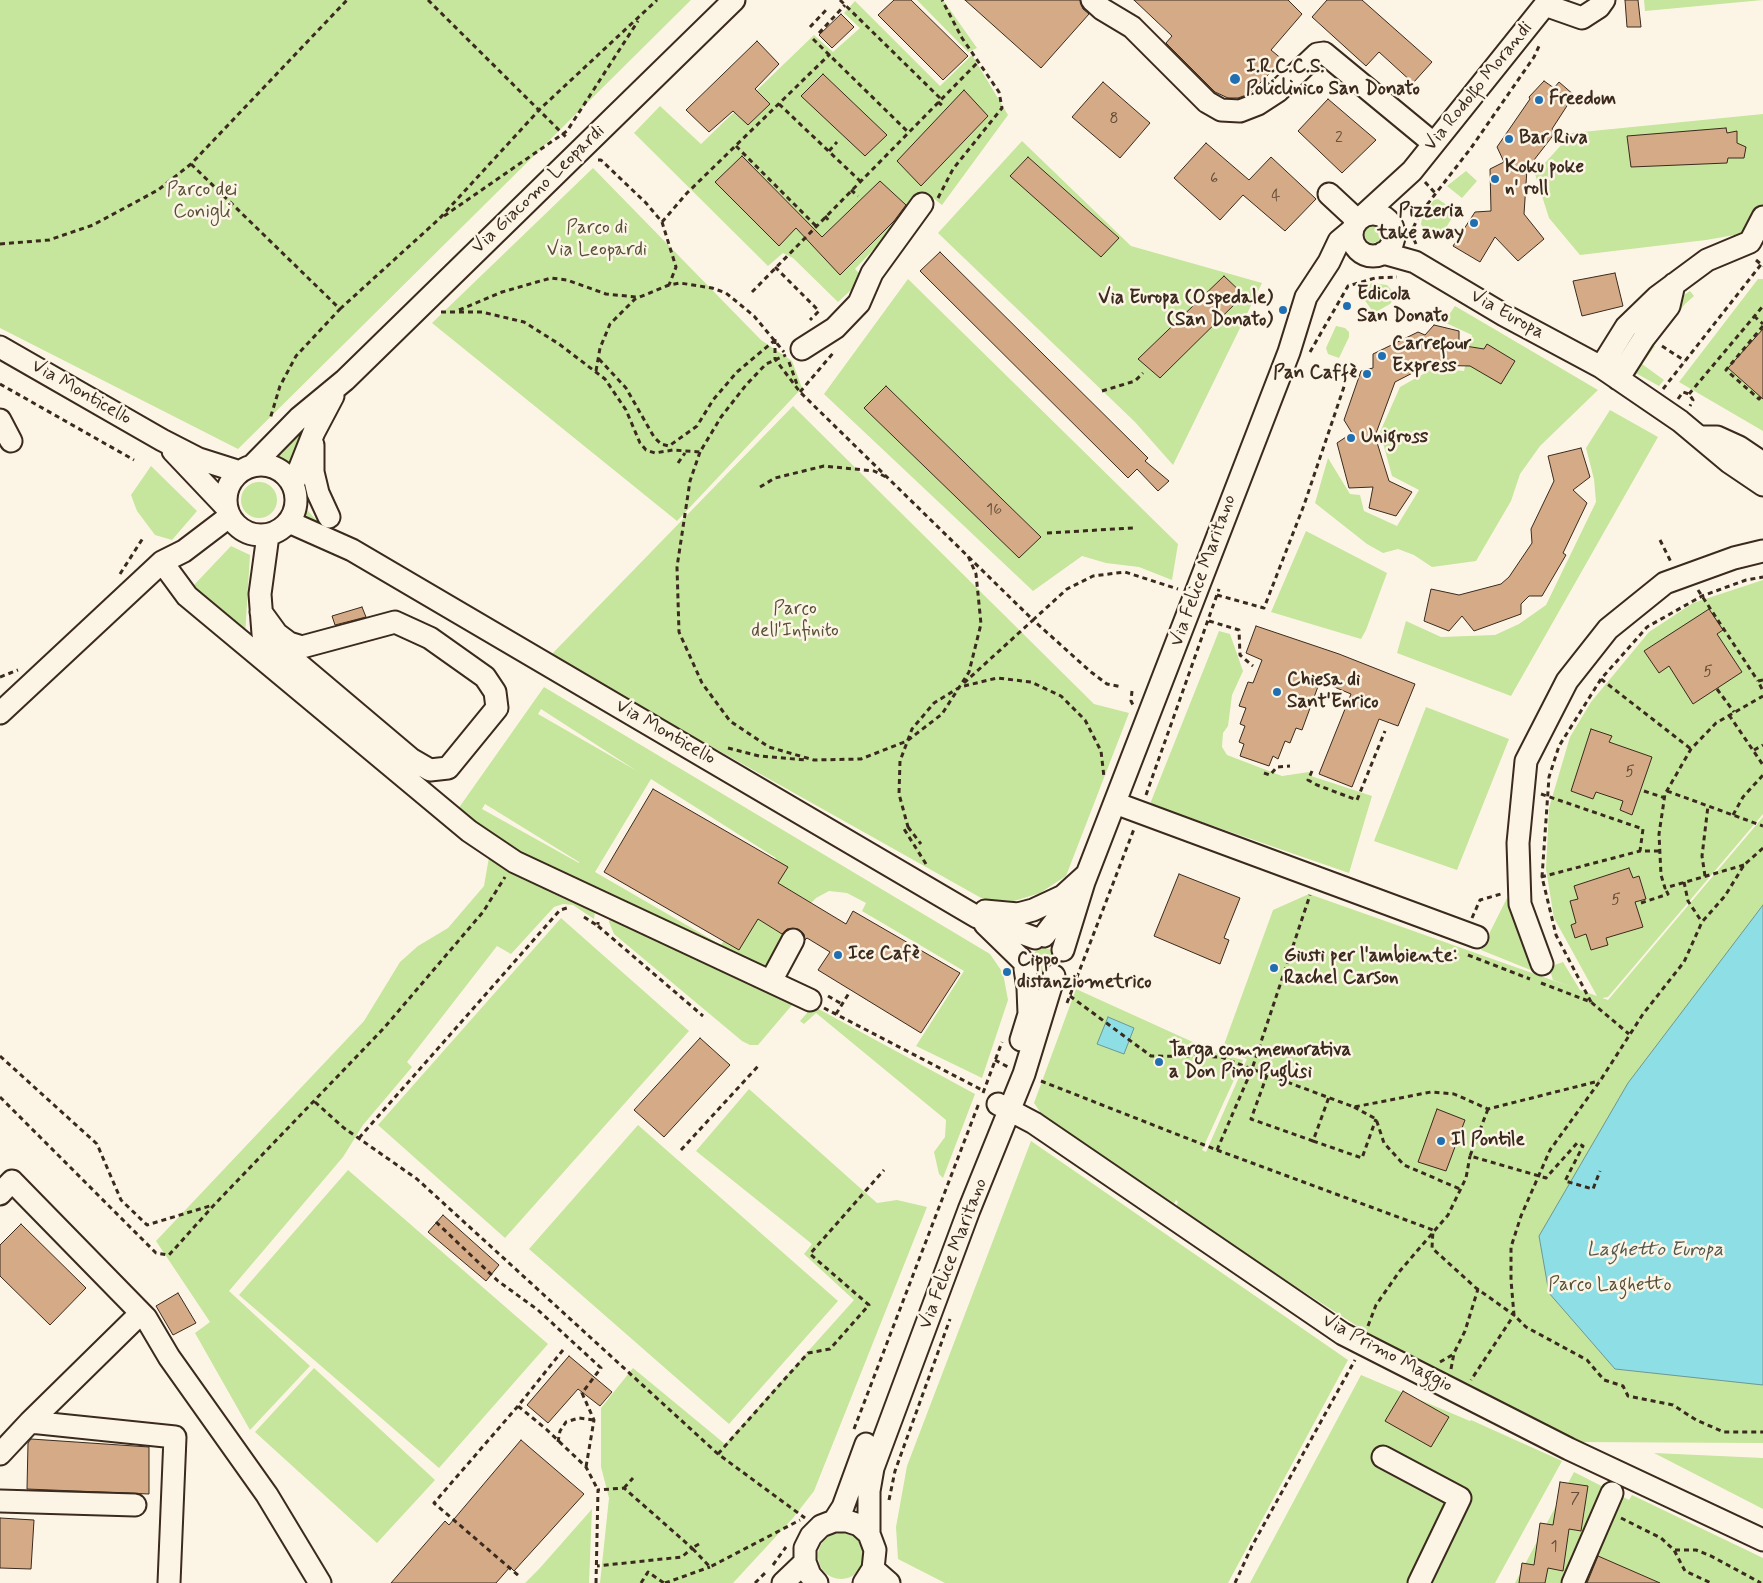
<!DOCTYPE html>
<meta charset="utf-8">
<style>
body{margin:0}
canvas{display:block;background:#fcf5e5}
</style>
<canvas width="1763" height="1583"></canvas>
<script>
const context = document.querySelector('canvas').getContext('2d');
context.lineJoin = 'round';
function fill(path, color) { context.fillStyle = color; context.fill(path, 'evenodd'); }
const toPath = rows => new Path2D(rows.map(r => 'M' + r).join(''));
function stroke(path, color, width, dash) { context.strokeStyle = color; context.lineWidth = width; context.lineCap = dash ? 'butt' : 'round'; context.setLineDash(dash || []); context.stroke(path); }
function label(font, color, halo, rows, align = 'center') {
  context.font = font + ' Mynerve,sans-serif'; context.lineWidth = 5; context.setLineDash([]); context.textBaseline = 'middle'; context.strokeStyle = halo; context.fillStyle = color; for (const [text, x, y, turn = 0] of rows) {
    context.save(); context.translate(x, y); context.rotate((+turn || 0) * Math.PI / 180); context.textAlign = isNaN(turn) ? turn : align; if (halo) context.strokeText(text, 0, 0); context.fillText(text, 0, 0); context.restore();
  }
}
const green = toPath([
 [0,0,691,0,238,449,0,328],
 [917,0,943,0,977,48,968,52],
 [1644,0,1763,0,1645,11],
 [855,1,940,86,972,55,1008,115,942,205,927,193,855,269,864,278,838,302,793,258,783,253,768,266,634,133,660,106,701,144,814,35,833,52,860,28,844,13],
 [1763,114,1763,230,1706,240,1580,255,1549,218,1535,174,1572,133],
 [1022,141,1131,246,1262,283,1173,465,1135,422,938,233],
 [593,168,761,340,792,361,802,388,677,521,432,323],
 [1466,171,1477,181,1462,198,1447,186],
 [1438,199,1454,210,1455,213,1439,239,1433,240,1427,238,1421,224,1423,214,1434,200],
 '1364 234a9 9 0 1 1 18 0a9 9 0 1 1-18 0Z',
 [908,279,1178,544,1172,580,1139,567,1106,563,1082,556,1033,591,824,394],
 [1758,279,1763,279,1763,431,1679,382],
 [1372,283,1387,285,1395,294,1395,298,1390,304,1374,313,1358,291],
 [1690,291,1694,296,1685,304,1658,338,1652,334,1684,295],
 [1455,306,1598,390,1540,446,1520,474,1511,501,1476,561,1432,567,1414,555,1398,549,1383,553,1367,544,1315,503,1328,458,1350,494,1360,495,1364,511,1397,526,1419,490,1392,476,1380,432,1400,387,1434,368,1464,371,1472,335,1444,322],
 [1336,326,1345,328,1349,332,1349,337,1339,358,1328,354,1326,348],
 [1648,343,1655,346,1642,364,1664,380,1659,386,1632,371],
 [793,406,1094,704,1129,713,1066,876,1040,893,1014,901,983,899,550,656],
 [1610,410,1658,437,1511,696,1397,653,1406,621,1441,637,1495,635,1519,624,1546,605,1596,502,1594,479,1586,448],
 [312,416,292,473,288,468,269,460],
 [151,466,197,511,172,540,155,535,137,511,131,495],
 '241 500a18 18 0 1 1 36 0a18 18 0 1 1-36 0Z',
 [304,505,309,512,325,530,299,515],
 [1306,531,1387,573,1366,630,1361,639,1271,612],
 [231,546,250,555,245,636,196,594,194,585],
 [1763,580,1763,814,1608,997,1602,998,1608,1000,1763,817,1763,1443,1575,1442,1371,1335,1175,1209,1178,1202,1176,1200,1172,1207,1047,1122,1034,1103,1076,989,1217,1053,1243,1060,1202,1150,1206,1152,1247,1059,1222,1050,1273,910,1309,894,1597,996,1554,918,1546,869,1549,808,1570,737,1591,702,1649,632,1693,603],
 [1219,631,1230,634,1243,671,1232,695,1228,726,1223,733,1222,747,1227,755,1282,776,1309,772,1311,776,1372,796,1349,873,1150,804],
 [544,687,990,954,1003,973,1008,1000,982,1078,916,1046,964,971,862,911,866,903,847,893,829,891,816,898,806,908,768,977,522,859,458,809],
 [541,709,637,771,538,714],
 [651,779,776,858,721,945,595,872],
 [485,804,579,862,579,863,482,809],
 [1426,707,1509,739,1457,870,1374,841],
 [489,857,596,904,594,919,573,905,563,904,554,907,511,954,497,946,407,1062,412,1067,363,1125,343,1157,229,1291,310,1366,250,1430,195,1333,210,1322,156,1241,364,1021,400,962,418,946,448,928,484,886],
 [1512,897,1538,973,1481,950,1507,898],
 [609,912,793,1000,792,1005,758,1045,750,1045,742,1041,614,934,609,922],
 [561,918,689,1031,505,1238,378,1125],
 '1032 960a12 12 0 1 1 24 0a12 12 0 1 1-24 0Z',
 [1563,962,1580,990,1553,980,1549,967],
 [813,1006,975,1094,943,1178,939,1174,934,1152,945,1137,946,1120,816,1013,804,1024,800,1021],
 [749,1089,877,1203,897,1200,927,1207,814,1491,793,1518,733,1583,600,1583,609,1498,601,1467,601,1408,633,1368,725,1444,854,1300,804,1254,812,1244,696,1151],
 [638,1125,838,1301,729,1424,529,1249],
 [1031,1141,1348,1360,1228,1583,945,1583,898,1559,896,1527,907,1466],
 [348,1170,548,1344,439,1468,239,1295],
 [314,1368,435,1480,377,1543,255,1432],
 [1361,1375,1470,1421,1471,1420,1562,1461,1495,1583,1250,1583],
 [1654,1453,1763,1458,1763,1509],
 [1574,1472,1629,1500,1632,1495,1763,1558,1763,1583,1515,1583],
 [592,1509,589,1583,525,1583,539,1569],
 '818 1556a23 23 0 1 1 46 0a23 23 0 1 1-46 0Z'
]);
const water = toPath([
 [1763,905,1763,1385,1615,1369,1549,1293,1539,1236,1628,1083,1763,905],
 [1108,1017,1134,1028,1124,1054,1097,1044,1108,1017]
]);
const building = toPath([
 [894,0,911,0,968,56,943,80,878,15,894,0],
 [965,0,1080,0,1083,9,1089,14,1041,68,965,0],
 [1134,0,1288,0,1302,14,1271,50,1283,60,1249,94,1238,98,1228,98,1215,92,1166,43,1172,36,1134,0],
 [1327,0,1362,0,1432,62,1413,83,1379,52,1366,66,1312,17,1327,0],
 [1625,0,1638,0,1641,27,1627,27,1625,0],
 [841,14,854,27,832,48,819,35,841,14],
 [757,41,779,64,755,89,770,104,748,125,733,111,709,132,686,110,757,41],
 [823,74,887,135,865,156,801,96,823,74],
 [1544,81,1554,88,1559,82,1574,95,1552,129,1555,133,1527,169,1524,214,1544,239,1518,261,1495,237,1480,262,1453,246,1475,212,1491,211,1490,169,1504,162,1497,147,1530,99,1529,97,1544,81],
 [1103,82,1150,123,1120,158,1072,117,1103,82],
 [964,90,988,116,921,186,897,161,964,90],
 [1328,99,1376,140,1342,173,1298,131,1328,99],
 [1726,128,1727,133,1737,131,1737,143,1746,147,1744,158,1728,158,1727,163,1631,167,1627,136,1726,128],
 [1206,143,1249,180,1271,157,1316,199,1285,231,1243,195,1220,220,1174,178,1206,143],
 [742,156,822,237,880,181,906,205,894,221,840,275,796,228,779,246,715,182,742,156],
 [1028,157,1119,238,1101,257,1010,176,1028,157],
 [940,252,1148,458,1145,461,1169,481,1158,491,1137,469,1128,478,920,271,940,252],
 [1615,273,1623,306,1582,316,1573,281,1615,273],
 [1224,276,1244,295,1160,378,1138,359,1224,276],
 [1434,325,1459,331,1459,345,1484,349,1487,344,1515,361,1501,384,1470,366,1428,365,1395,382,1375,436,1389,481,1412,492,1396,516,1369,508,1373,487,1349,488,1337,443,1352,433,1344,420,1361,371,1373,368,1373,354,1418,332,1425,335,1434,325],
 [1763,329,1763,399,1728,368,1763,329],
 [886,386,1041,537,1019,558,864,408,886,386],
 [1581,448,1590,477,1573,490,1587,503,1563,553,1566,555,1542,596,1529,596,1521,604,1521,614,1474,631,1462,616,1449,631,1424,621,1431,589,1459,595,1501,584,1509,577,1532,543,1531,529,1554,481,1548,456,1581,448],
 [362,607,366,617,335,625,332,616,362,607],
 [1709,609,1723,630,1717,634,1742,672,1693,704,1669,666,1659,673,1644,651,1709,609],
 [1256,626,1339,654,1415,684,1398,726,1379,719,1352,787,1319,774,1351,694,1320,681,1302,730,1296,728,1290,743,1285,741,1278,759,1273,756,1269,766,1240,756,1244,744,1239,742,1245,726,1240,724,1246,708,1239,706,1248,682,1253,683,1262,660,1246,653,1256,626],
 [1591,729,1612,736,1609,742,1652,757,1632,815,1620,810,1623,801,1596,792,1593,799,1571,791,1591,729],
 [653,789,788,867,778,883,846,924,853,911,960,973,921,1033,818,970,830,952,807,938,805,940,804,934,798,929,787,929,782,934,758,919,739,950,604,872,653,789],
 [1629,868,1633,878,1639,876,1646,899,1635,902,1643,927,1606,938,1608,945,1591,950,1586,934,1575,938,1571,925,1576,923,1570,901,1578,899,1574,886,1629,868],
 [1179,874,1240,898,1224,938,1229,940,1220,964,1154,936,1179,874],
 [700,1038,730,1065,664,1137,634,1110,700,1038],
 [1437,1109,1465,1120,1446,1171,1418,1162,1437,1109],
 [443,1215,499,1265,486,1281,428,1232,443,1215],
 [21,1224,86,1288,50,1325,0,1276,0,1245,21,1224],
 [178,1293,196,1323,173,1335,156,1306,178,1293],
 [569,1356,612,1392,600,1406,578,1389,548,1423,527,1405,569,1356],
 [1403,1391,1449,1417,1431,1447,1385,1421,1403,1391],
 [31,1439,149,1447,149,1494,27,1489,28,1443,31,1439],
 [521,1440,584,1494,514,1571,510,1567,496,1583,391,1583,445,1521,449,1525,521,1440],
 [1560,1482,1588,1486,1581,1531,1569,1529,1563,1571,1548,1568,1545,1583,1519,1583,1522,1563,1534,1565,1540,1523,1553,1525,1560,1482],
 [0,1518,34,1520,31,1569,0,1568,0,1518],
 [1598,1556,1660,1583,1587,1583,1598,1556]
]);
const path = toPath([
 [428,0,567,138],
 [840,0,941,99],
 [810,27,828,8],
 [819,33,845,5],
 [813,39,908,132],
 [938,102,944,107],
 [779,104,860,181],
 [736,146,816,226],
 [829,151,837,142],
 [598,160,601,160,646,203,662,222,676,267,669,285],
 [191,164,340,309,296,356,280,386,270,419],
 [1425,182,1436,194],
 [851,190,858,196],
 [938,198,953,169,1002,108,999,92,962,38,942,0],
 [444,216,567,131,638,21],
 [825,216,830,222],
 [662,222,687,193,830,54],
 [0,244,49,240,93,225,158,190,191,164,347,0],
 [1416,244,1411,233,1419,215,1471,148,1534,57,1540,44],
 [1756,260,1763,266],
 [775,267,819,311,810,320],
 [752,292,979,61],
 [340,309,439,219,540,109,657,0],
 [459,310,502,292,551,278,567,280,606,294,636,297],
 [441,312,482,312,524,322,559,344,605,379,626,410,640,443,646,450,655,453,673,450,700,452,721,417,746,385,766,364,786,355],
 [1754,316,1763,324],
 [1763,326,1726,370,1759,399,1763,394],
 [775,339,775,359,800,392,1033,620,1067,589,1093,576,1125,572,1178,589],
 [1662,346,1685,361],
 [1310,352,1348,286,1375,278,1397,277],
 [599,359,626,388,654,437,661,444,669,446,697,426,713,400,737,372,775,340],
 [789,362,798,387],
 [596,371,600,348,610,324,635,299,669,285,680,283,712,288,726,293,754,316,784,352],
 [0,384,134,460],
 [1663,389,1763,262],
 [1102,391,1135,381,1143,373],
 [800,392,834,352],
 [1689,394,1763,306],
 [1678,399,1683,392,1689,394,1693,400,1690,406],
 [700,452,690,481,677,567,679,632,702,683,730,721,769,747,814,760,861,759,907,741,942,714,969,672,981,624,976,574,968,556],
 [678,463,685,453],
 [760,487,775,478,824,466,874,471,886,477],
 [1047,533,1133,528],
 [1660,540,1671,562],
 [120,574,143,538],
 [1698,590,1758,681],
 [1217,595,1264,608,1304,505,1348,375],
 [1209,621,1239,630,1240,655,1253,666],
 [0,677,18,670],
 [1601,679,1691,749],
 [1763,680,1758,681,1763,691],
 [964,683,1033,620,1091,672,1107,684,1122,687],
 [1717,689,1734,712],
 [1132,691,1131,701,1133,705],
 [1729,715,1763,765],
 [728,748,759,756,806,760],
 [1754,750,1763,745],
 [1312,771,1308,780,1317,785,1357,800,1385,731],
 [1264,773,1270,775,1277,767,1290,766],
 [1644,791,1665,798],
 [1667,791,1763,826],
 [1541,794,1643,829,1640,851,1660,851],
 [1146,795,1219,589],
 [1733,815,1743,797,1763,775],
 [908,827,921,844],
 [1763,848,1744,865,1725,896,1702,922,1684,962,1643,1014,1600,1081,1550,1150,1521,1216,1511,1247,1511,1280,1514,1315,1526,1327,1587,1360,1604,1380,1623,1386,1628,1396,1673,1405,1696,1420,1724,1432,1763,1432],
 [926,864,904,829,908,827,899,794,900,761,912,729,934,703,960,687,997,678,1031,682,1061,696,1085,720,1101,751,1104,777],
 [1744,865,1665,888,1661,875,1659,834,1665,794,1691,749,1716,723,1763,696],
 [1705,876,1702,856,1708,806],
 [1541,877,1640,851],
 [1684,882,1688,901,1702,922],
 [1641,903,1668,894,1665,888],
 [584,917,598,926,598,922],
 [1472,918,1480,900,1501,894],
 [598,926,703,1016],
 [1468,955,1530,979],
 [1541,983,1591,1002,1629,1034],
 [828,996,842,1004],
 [1070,996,1151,1056,1221,1057,1252,1069,1310,895],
 [1591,1002,1556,935,1542,877,1549,777,1559,746,1601,679,1647,627,1702,596,1746,580,1763,577],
 [1067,1003,1134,829],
 [824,1008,984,1091],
 [836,1014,849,993],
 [0,1056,97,1144,121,1200,147,1225,213,1205],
 [995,1060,1008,1067],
 [1267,1075,1251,1119,1313,1141,1329,1097],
 [1041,1081,1217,1150,1433,1230,1432,1248,1476,1288,1514,1315,1471,1380],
 [983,1093,1002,1042],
 [0,1097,156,1253,169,1255,214,1205,384,1028,483,912,505,877],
 [315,1102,344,1128,417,1179,718,1454,805,1518],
 [1354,1107,1376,1119,1384,1143,1404,1165,1460,1189],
 [1488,1109,1470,1156,1546,1178,1577,1143,1583,1146,1565,1181,1593,1189,1600,1171],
 [359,1138,560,910,567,908],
 [1313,1141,1362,1158,1376,1119],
 [681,1150,760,1064],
 [1217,1150,1252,1069,1354,1107,1431,1092,1454,1094,1488,1109,1599,1081],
 [436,1222,498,1281,538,1310,601,1368,582,1393,594,1420,586,1467],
 [1368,1326,1376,1305,1399,1272,1448,1215,1466,1178,1470,1156],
 [563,1350,518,1406,546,1429,586,1467,598,1490],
 [1440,1362,1454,1354],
 [1451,1369,1454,1353,1465,1331,1478,1289],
 [518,1406,434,1503,519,1576],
 [854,1429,979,1103],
 [558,1442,560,1431,566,1422,579,1418,594,1420],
 [718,1454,808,1353,830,1349,869,1305,810,1254,884,1170],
 [624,1488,633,1478],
 [889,1500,895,1471,950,1319],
 [1621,1518,1661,1538,1674,1550,1685,1571,1711,1583],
 [699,1544,692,1548,710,1567,800,1520],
 [1675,1550,1696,1550,1711,1556,1761,1583],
 [773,1565,786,1547],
 [596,1583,598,1490,624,1488,692,1548,682,1557,597,1566],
 [641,1583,648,1572,664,1583],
 [665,1583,710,1567],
 [755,1583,767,1571],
 [1235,1583,1252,1546,1355,1360]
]);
const minor = toPath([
 [1092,0,1102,9,1132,27,1207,102,1221,110,1240,111,1258,104,1278,91,1317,54,1324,53,1433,143],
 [1545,5,1582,18,1599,7,1604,0],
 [1329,194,1357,220],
 '1352 235a21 21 0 1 1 42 0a21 21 0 1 1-42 0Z',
 [1365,214,1412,171,1549,0],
 [1383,253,1415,262,1504,315,1601,367,1680,421,1729,462,1763,485],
 [0,347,162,440,199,459,240,472],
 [802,349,835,328,859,303,872,273,922,204],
 [1601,367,1626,327,1657,297,1707,260,1750,242,1763,217],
 [1618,379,1644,338,1669,306,1674,284],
 [0,420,11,441],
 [1703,437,1717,437,1739,447,1763,463],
 [313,445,313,472,318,493,329,517],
 [173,451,227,508],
 '226 500a35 35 0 1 1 70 0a35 35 0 1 1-70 0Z',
 [252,466,299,418,345,380,734,0],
 [293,485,314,432,333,396],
 [289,522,352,550,977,917,1035,938],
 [162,562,187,596,469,831,515,862,810,1000],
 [261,612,277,634,289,643,302,647,395,622,430,638,485,677,495,692,497,708,448,768,430,770,411,759,263,634,260,594,268,535],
 [0,713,162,562,184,551,230,516],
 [1115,803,1477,937],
 [985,911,1018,914,1033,910,1063,896,1085,876],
 [985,924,1022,960],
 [1044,936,1073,898],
 [1063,950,1084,882,1289,352,1306,297,1329,262,1339,241,1351,231],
 [1542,964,1520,904,1518,843,1526,761,1567,681,1608,629,1665,583,1734,558,1763,551],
 [771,981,793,940],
 [1021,1040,1029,1014,1028,988,1025,969],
 [998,1104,1034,1123,1343,1334,1569,1449,1763,1540],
 [0,1194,12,1181,146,1318,169,1357,267,1495,320,1583],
 [30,1422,141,1313],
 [0,1454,30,1422,175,1437,169,1583],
 [1383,1457,1460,1498,1419,1583],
 [0,1501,135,1505],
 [834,1521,843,1507,866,1444],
 [869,1534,869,1491,873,1468,969,1210,1024,1074,1054,976],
 [873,1569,889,1583],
 [783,1583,805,1562],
 [817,1583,810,1575,805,1562,805,1548,811,1536,821,1526,834,1521,847,1521,859,1525,869,1534,875,1550,873,1569,864,1583],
 [1573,1583,1612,1493]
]);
const markers = [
 [1235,79,6,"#1f6fb2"],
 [1539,100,5,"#1f6fb2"],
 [1509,139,5,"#1f6fb2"],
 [1495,179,5,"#1f6fb2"],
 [1474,223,5,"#1f6fb2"],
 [1347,306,5,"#1f6fb2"],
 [1283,310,5,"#1f6fb2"],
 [1382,356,5,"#1f6fb2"],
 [1367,374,5,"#1f6fb2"],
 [1351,438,5,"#1f6fb2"],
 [1277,692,5,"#1f6fb2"],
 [838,955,5,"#1f6fb2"],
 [1274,968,5,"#1f6fb2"],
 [1007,972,5,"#1f6fb2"],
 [1159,1062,5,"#1f6fb2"],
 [1441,1141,5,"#1f6fb2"]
];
const numberNames = [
 ["8",1114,120],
 ["2",1339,139],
 ["6",1214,180],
 ["4",1276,197],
 ["16",994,511],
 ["5",1708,673],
 ["5",1630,773],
 ["5",1616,901],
 ["7",1575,1500],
 ["1",1554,1548]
];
const poiNames = [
 ["I.R.C.C.S.",1246,68],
 ["Policlinico San Donato",1246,90],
 ["Freedom",1549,100],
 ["Bar Riva",1519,139],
 ["Koku poke",1505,168],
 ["n' roll",1505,190],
 ["Pizzeria",1464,212,"right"],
 ["take away",1464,234,"right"],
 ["Edicola",1357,295],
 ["San Donato",1357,317],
 ["Via Europa (Ospedale)",1273,299,"right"],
 ["(San Donato)",1273,321,"right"],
 ["Carrefour",1392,345],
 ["Express",1392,367],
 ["Pan Caffè",1357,374,"right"],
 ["Unigross",1361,438],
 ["Chiesa di",1287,681],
 ["Sant'Enrico",1287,703],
 ["Ice Cafè",848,955],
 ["Giusti per l'ambiente:",1284,957],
 ["Rachel Carson",1284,979],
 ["Cippo",1017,961],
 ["distanziometrico",1017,983],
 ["Targa commemorativa",1169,1051],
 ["a Don Pino Puglisi",1169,1073],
 ["Il Pontile",1451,1141]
];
const streetNames = [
 ["Via Rodolfo Morandi",1479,87,-51],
 ["Via Giacomo Leopardi",539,190,-44],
 ["Via Europa",1507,315,29],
 ["Via Monticello",81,393,30],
 ["Via Felice Maritano",1204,571,-70],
 ["Via Monticello",665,733,30],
 ["Via Felice Maritano",954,1254,-69],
 ["Via Primo Maggio",1387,1354,28]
];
const parkNames = [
 ["Parco dei",202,191],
 ["Conigli",202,213],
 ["Parco di",597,229],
 ["Via Leopardi",597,251],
 ["Parco",795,610],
 ["dell'Infinito",795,632],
 ["Parco Laghetto",1610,1286]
];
const waterNames = [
 ["Laghetto Europa",1655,1251]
];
fill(green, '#c6e59d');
fill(water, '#8edfe5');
stroke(water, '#6d9795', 1);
fill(building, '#d4ab86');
stroke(building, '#3b2a1e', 1);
stroke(minor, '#3b2a1e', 25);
stroke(path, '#3b2a1e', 3, [5, 4]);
stroke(minor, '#fcf5e5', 21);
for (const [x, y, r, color] of markers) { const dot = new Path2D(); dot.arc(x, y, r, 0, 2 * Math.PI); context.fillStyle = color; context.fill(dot); stroke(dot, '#fcf5e5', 2); }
label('16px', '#614a38', null, numberNames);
label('bold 19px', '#3b2a1e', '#fcf5e5', poiNames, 'left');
label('19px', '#3b2a1e', '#fcf5e5', streetNames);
label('19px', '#574f37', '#fcf5e5', parkNames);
label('italic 20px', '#505750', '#fcf5e5', waterNames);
</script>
